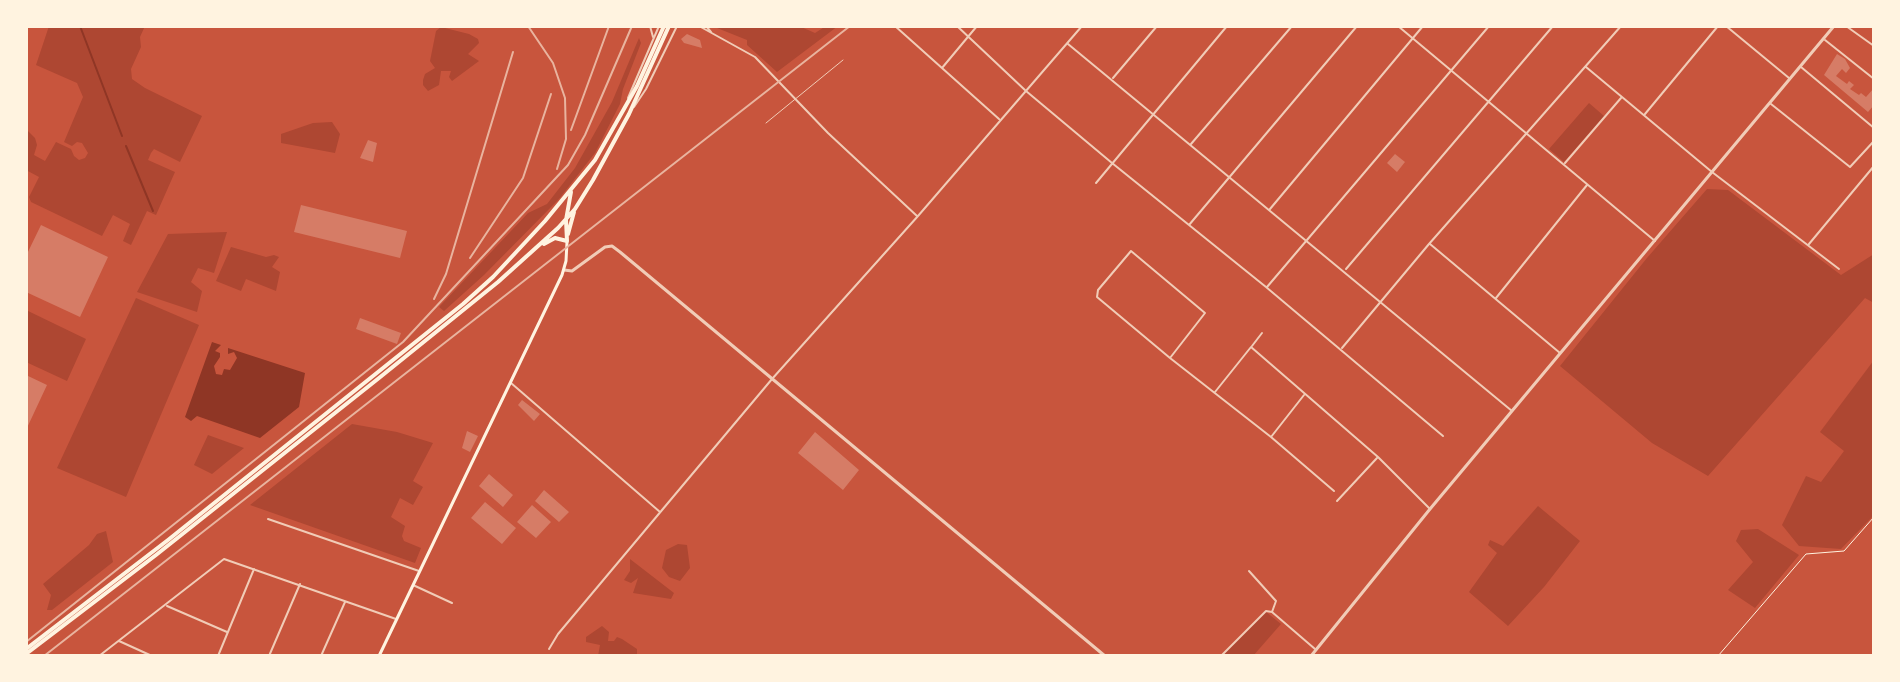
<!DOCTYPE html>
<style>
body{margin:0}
#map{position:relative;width:1900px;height:682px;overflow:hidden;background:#c8553d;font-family:"Archivo Narrow",sans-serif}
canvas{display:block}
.frame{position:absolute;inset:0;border:28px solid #fff3e0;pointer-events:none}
</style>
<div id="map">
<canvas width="1900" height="682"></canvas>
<div class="frame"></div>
</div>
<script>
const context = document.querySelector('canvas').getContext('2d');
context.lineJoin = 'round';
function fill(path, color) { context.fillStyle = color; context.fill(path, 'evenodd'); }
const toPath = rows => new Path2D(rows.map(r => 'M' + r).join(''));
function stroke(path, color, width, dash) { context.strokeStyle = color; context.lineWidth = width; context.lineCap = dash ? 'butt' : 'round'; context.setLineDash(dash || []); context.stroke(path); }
const green = toPath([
 [49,26,145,26,140,37,141,47,131,69,132,79,145,88,202,116,180,162,154,149,151,153,148,160,175,172,156,215,147,211,131,245,123,241,130,224,113,215,102,236,31,202,29,197,39,177,26,170,26,129,35,138,37,145,34,155,45,161,56,142,71,149,74,156,79,160,85,158,88,153,82,143,77,142,72,146,64,142,83,97,77,83,36,65],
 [712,26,799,26,815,33,826,26,838,26,777,72,747,45,747,40],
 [441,27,469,34,478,39,479,43,468,54,479,61,452,81,449,77,451,71,441,71,439,85,428,91,423,85,423,80,425,74,435,68,430,61,436,31],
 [639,38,641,43,623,89,620,104,595,153,559,199,484,275,444,311,439,307,528,213,547,204,575,168,612,102],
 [1589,103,1604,116,1564,162,1549,149],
 [332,122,340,134,335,153,281,143,281,134,313,123],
 [1707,189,1728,190,1841,275,1874,254,1874,303,1865,298,1708,476,1652,443,1560,366,1647,258],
 [227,232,214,273,198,268,191,282,202,291,197,312,137,292,168,234],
 [231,247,266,257,274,255,279,257,272,267,280,272,276,291,246,279,241,291,216,281],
 [136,298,199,325,126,497,57,468],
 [26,310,86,339,67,381,26,362],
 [1874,360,1874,515,1841,549,1799,546,1782,525,1806,476,1821,482,1844,451,1820,432],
 [352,424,397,432,433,443,413,481,423,487,413,505,400,498,391,517,405,526,402,536,404,541,421,548,415,563,250,505],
 [208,435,244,448,212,474,194,465],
 [1538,506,1580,541,1544,587,1508,626,1469,592,1497,553,1488,545,1490,540,1503,546],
 [1758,529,1799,555,1755,608,1728,590,1753,562,1736,541,1741,530],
 [106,531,113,562,52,610,47,610,51,595,43,584,89,545,97,534],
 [678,544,687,545,690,568,680,581,669,577,662,568,666,550],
 [630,559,674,593,671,599,633,593,638,578,631,583,624,580,630,571],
 [1265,611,1281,624,1253,656,1222,656],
 [602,626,609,632,608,641,614,641,617,637,622,639,637,649,637,655,598,656,600,645,586,642,586,637]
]);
const water = toPath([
 [212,342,221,345,215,351,220,353,220,357,214,366,216,374,222,375,224,369,230,370,237,358,234,352,228,354,228,348,305,373,299,407,260,438,197,416,191,421,185,417]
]);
const stream = toPath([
 [80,26,122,136],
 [126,146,153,211]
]);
const building = toPath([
 [687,34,700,40,702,48,684,43,681,39],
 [1837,54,1845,59,1850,68,1846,73,1842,69,1836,76,1847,84,1849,81,1854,85,1850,89,1859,95,1861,93,1866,97,1874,88,1874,105,1868,112,1824,75],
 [368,140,377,143,373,162,360,158],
 [1395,154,1405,162,1397,172,1387,163],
 [301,205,407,231,400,258,294,232],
 [41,225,108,257,80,317,26,292,26,256],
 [360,318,401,333,397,344,356,329],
 [26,375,47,385,26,430],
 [522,400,540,414,534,421,518,405],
 [467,431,478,436,470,452,462,448],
 [815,432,859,470,843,490,798,453],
 [489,474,513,495,503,507,479,486],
 [544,490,569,512,559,522,535,501],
 [485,502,516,528,502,544,471,518],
 [532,505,551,522,536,538,517,522]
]);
const path = toPath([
 [1718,656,1806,554,1844,551,1874,517]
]);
const service = toPath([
 [766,123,843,60]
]);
const minor = toPath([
 [650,26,653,37],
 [699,26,755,57,828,133,917,216],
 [706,26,711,32],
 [895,26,999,119],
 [957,26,1026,91,1112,163,1266,287,1443,436],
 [1398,26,1655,241],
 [1726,26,1789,78],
 [1846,26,1874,46],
 [1825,40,1874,79],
 [1068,44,1512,411],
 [1586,67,1712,172,1839,269],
 [1801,67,1874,128],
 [942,68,977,26],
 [1113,78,1157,26],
 [628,98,659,26],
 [1771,104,1850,167,1874,141],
 [634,107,646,89,677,26],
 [1645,114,1718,26],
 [1191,144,1292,26],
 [1565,163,1621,98],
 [1096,183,1227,26],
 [1270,209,1423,26],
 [1189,225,1357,26],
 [1430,244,1560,353],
 [1809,244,1874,166],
 [1346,269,1553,26],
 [1267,287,1489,26],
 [1496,298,1587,185],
 [1252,346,1262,333],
 [1342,348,1429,244,1621,26],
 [1170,358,1205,313,1131,251,1098,290,1097,297,1170,358,1271,437],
 [511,383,660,512],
 [1215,392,1251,347,1378,457,1429,508],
 [1304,395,1271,437,1334,491],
 [1337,501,1377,458],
 [268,519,419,571],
 [1249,571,1276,601,1272,612,1315,649],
 [413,585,452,603],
 [167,606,227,632],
 [119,641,152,656],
 [549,649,558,634,772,379,918,216,1082,26],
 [99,656,224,559,396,619],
 [218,656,254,569],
 [269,656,300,584],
 [321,656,345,602],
 [1221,656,1266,611,1272,612]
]);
const tertiary = toPath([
 [564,270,572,271,605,247,612,246,620,252,1105,656],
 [1311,656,1430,509,1834,26]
]);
const secondary = toPath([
 [379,656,562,275,566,261,567,242]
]);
const primary = toPath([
 [568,234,574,212],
 [567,241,566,220,571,192],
 [544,244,555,238,567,241],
 [26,649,168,540,463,304,493,277,545,221,595,160,637,86,664,26],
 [26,654,156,555,379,378,498,282,558,228,575,209,593,180,629,114,669,26]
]);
const rail = toPath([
 [528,26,553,63,565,98,566,139,557,169],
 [571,130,609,26],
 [470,258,523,178,551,94],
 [434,299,446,274,513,52],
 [26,642,403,342,568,165,585,135,632,26],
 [44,656,850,26]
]);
fill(green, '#ae4732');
fill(water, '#8f3625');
stroke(stream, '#8f3625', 2);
fill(building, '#d67c66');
stroke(path, '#fff3e0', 1);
stroke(service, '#f1ccb7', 1);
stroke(minor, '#f1ccb7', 2);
stroke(tertiary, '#f1ccb7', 3);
stroke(secondary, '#fff3e0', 3);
stroke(primary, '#fff3e0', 4);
stroke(rail, '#e9b49f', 2);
</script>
